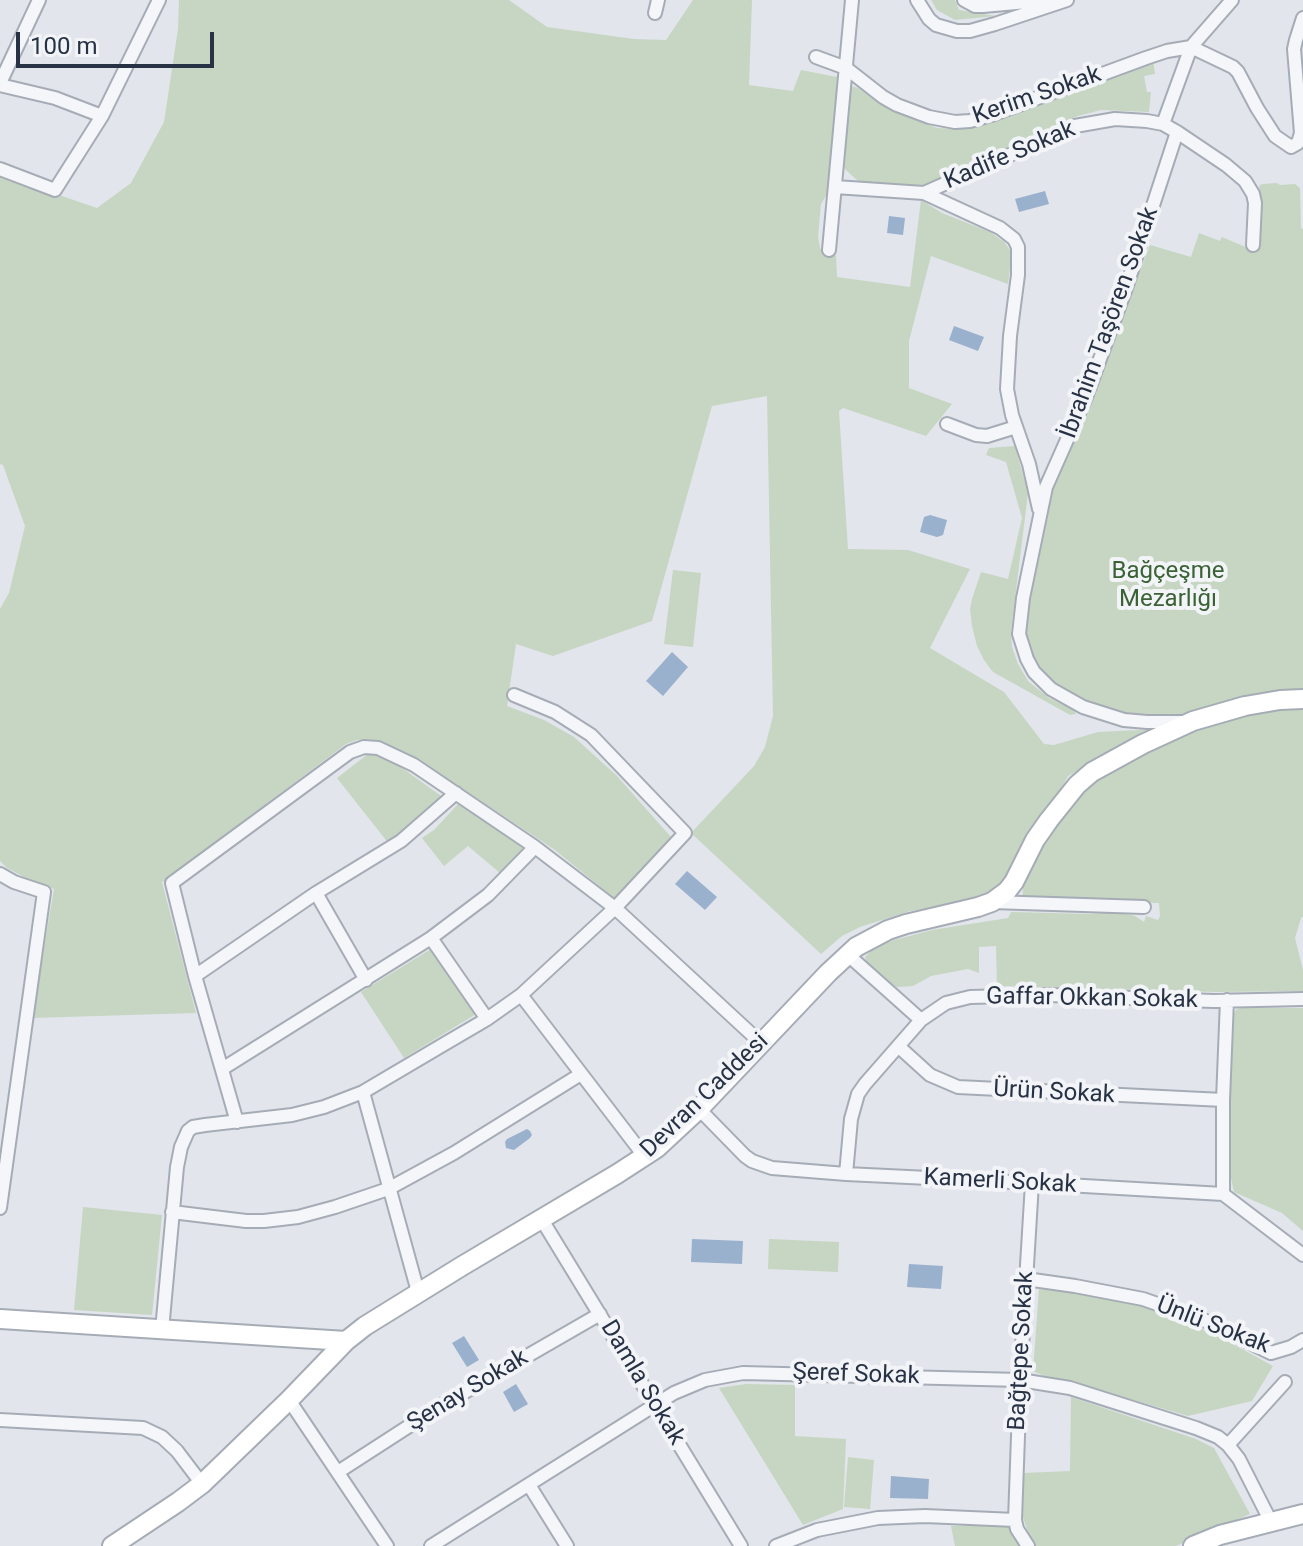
<!DOCTYPE html>
<meta charset="utf-8">
<style>
body{margin:0}
#map{position:relative;width:1303px;height:1546px;overflow:hidden;background:#e2e5eb;font-family:Roboto,sans-serif}
canvas{display:block}
.scale{position:absolute;left:16px;top:32px;width:198px;height:36px;box-sizing:border-box;border:4px solid #283245;border-top:0;padding-left:10px;font-size:24px;line-height:28px;white-space:nowrap;color:#283245;-webkit-text-stroke:6px #f2f4f8;paint-order:stroke}
</style>
<div id="map">
<canvas width="1303" height="1546"></canvas>
<div class="scale">100 m</div>
</div>
<script>
const context = document.querySelector('canvas').getContext('2d');
context.lineJoin = 'round';
function fill(path, color) { context.fillStyle = color; context.fill(path, 'evenodd'); }
const toPath = rows => new Path2D(rows.map(r => 'M' + r).join(''));
function stroke(path, color, width, dash) { context.strokeStyle = color; context.lineWidth = width; context.lineCap = dash ? 'butt' : 'round'; context.setLineDash(dash || []); context.stroke(path); }
function label(font, color, halo, rows, align = 'center') {
  context.font = font + ' Roboto,sans-serif'; context.lineWidth = 8; context.setLineDash([]); context.textBaseline = 'middle'; context.strokeStyle = halo; context.fillStyle = color; for (const [text, x, y, turn = 0] of rows) {
    context.save(); context.translate(x, y); context.rotate((+turn || 0) * Math.PI / 180); context.textAlign = isNaN(turn) ? turn : align; if (halo) context.strokeText(text, 0, 0); context.fillText(text, 0, 0); context.restore();
  }
}
const green = toPath([
 [179,0,509,0,547,27,634,39,666,40,693,0,752,0,749,85,793,91,801,70,837,77,829,191,821,204,818,237,820,248,825,254,836,256,837,277,910,287,921,200,942,213,990,232,1004,242,1010,250,1011,259,1008,284,931,256,909,341,909,388,952,404,926,436,843,408,839,411,848,549,908,550,970,569,930,648,1004,692,1044,744,1054,745,1098,732,1159,729,1068,776,1059,794,1032,834,1005,879,995,889,970,902,910,911,860,927,842,936,821,954,691,833,754,766,765,747,773,716,767,396,712,406,652,621,553,656,516,644,507,706,544,720,574,737,616,775,671,837,614,898,555,850,457,785,401,751,368,739,357,740,346,744,162,882,196,1013,32,1018,54,889,28,879,7,868,0,861,0,609,9,593,25,526,3,465,0,464,0,175,97,208,131,183,164,122,178,29],
 [931,0,955,0,959,10,996,16,955,20,937,10],
 [1153,59,1155,74,1144,76,1147,92,1151,92,1149,112,1101,110,1078,116,926,185,870,184,858,181,845,169,843,163,851,86,858,88,882,105,910,118,937,128,960,129,996,121,1038,105,1077,87],
 [1277,183,1280,185,1295,184,1300,188,1301,228,1303,229,1303,917,1301,918,1295,938,1303,970,1303,991,1217,992,997,986,996,946,979,947,979,973,968,969,931,976,913,986,897,987,883,980,867,965,865,957,875,947,887,942,932,930,1008,918,1011,912,1089,914,1116,912,1135,916,1144,922,1146,916,1158,920,1160,916,1159,903,1022,899,1025,872,1040,844,1079,793,1095,780,1192,722,1136,719,1096,706,1051,681,1039,669,1030,653,1024,631,1024,616,1053,481,1076,436,1150,245,1191,257,1199,233,1220,241,1222,237,1255,251,1259,236,1262,204,1259,186,1262,184],
 [1015,446,1028,493,1011,631,1012,647,1018,664,1028,681,1049,698,1074,710,1076,714,1070,715,993,672,984,660,977,646,972,626,970,609,972,599,981,572,1008,579,1022,518,1006,462,986,455,989,448],
 [673,570,701,573,693,647,664,644],
 [368,754,384,757,395,763,444,798,389,844,337,778],
 [459,803,523,848,500,873,468,846,444,866,422,838,434,830],
 [431,949,476,1014,404,1058,361,992],
 [1241,1008,1303,1008,1303,1231,1282,1213,1234,1192,1231,1178,1229,1112,1233,1015,1236,1010],
 [83,1207,162,1215,152,1315,74,1310],
 [769,1239,839,1242,838,1272,768,1269],
 [1039,1289,1110,1297,1157,1309,1220,1337,1273,1366,1252,1401,1188,1416,1072,1382,1051,1379,1033,1371],
 [746,1384,795,1385,795,1436,846,1439,843,1509,803,1525,719,1388],
 [1071,1397,1196,1439,1214,1448,1250,1514,1176,1546,1035,1546,1030,1539,1022,1514,1023,1473,1070,1471],
 [848,1457,874,1460,870,1509,844,1507],
 [951,1526,1009,1526,1022,1546,955,1546]
]);
const water = toPath([
 [1045,191,1049,204,1019,212,1015,199],
 [889,216,905,218,903,235,887,233],
 [954,326,984,337,978,351,949,340],
 [930,515,947,520,943,535,937,537,920,532,924,517],
 [672,652,688,667,663,696,646,681],
 [687,871,717,897,705,910,675,884],
 [527,1129,530,1131,532,1135,530,1138,514,1150,506,1148,505,1142,507,1139],
 [692,1239,743,1241,742,1264,691,1262],
 [909,1264,943,1266,941,1289,907,1287],
 [464,1336,479,1360,467,1367,452,1343],
 [516,1384,528,1404,514,1412,503,1392],
 [891,1476,929,1479,928,1499,890,1498]
]);
const minor = toPath([
 [917,0,929,19,936,25,957,31,970,31,995,24,1067,0],
 [964,0,975,6,983,6,1049,0],
 [655,13,658,0],
 [816,57,846,68,883,97,897,105,929,117,955,122,970,121,994,114,1146,58,1167,51,1191,47,1233,67,1238,72,1257,108,1275,136,1291,147,1298,143,1301,133,1294,49,1296,40,1303,18],
 [0,83,39,0],
 [0,85,55,98,102,116,55,190,0,169],
 [102,116,159,0],
 [1163,124,1191,47,1232,0],
 [1177,132,1126,288,1086,397,1046,487,1023,598,1019,634,1027,659,1034,672,1051,689,1083,707,1124,720,1147,722,1183,722],
 [835,187,924,193,1075,126,1115,119,1147,121,1163,124,1177,132,1226,165,1245,181,1253,194,1255,203,1253,245],
 [924,193,1000,228,1014,239,1018,247,1018,275,1010,336,1007,389,1012,415,1029,464,1039,509],
 [829,250,852,0],
 [947,424,976,435,987,436,1016,427],
 [0,874,14,882,44,892,0,1208],
 [316,893,366,980],
 [992,902,1144,907],
 [431,938,487,1019],
 [847,954,921,1020],
 [195,976,316,893,401,841,456,793],
 [521,995,645,1157],
 [898,1046,930,1075,958,1087,1223,1100],
 [222,1069,431,938,488,895,535,847],
 [363,1092,418,1292],
 [699,1109,745,1156,752,1161,772,1168,846,1174,1032,1183,1223,1194,1303,1255],
 [237,1122,195,976,172,883,350,752,364,747,378,748,414,765,535,847,615,908,761,1043],
 [846,1174,851,1119,858,1094,865,1084,921,1020,946,1003,970,997,1050,995,1213,1001,1303,999],
 [1223,1194,1223,1100,1227,1000],
 [172,1212,246,1221,264,1221,298,1217,335,1207,388,1189,454,1153,581,1074],
 [542,1220,741,1546],
 [1026,1279,1075,1286,1143,1299,1206,1321,1271,1353,1291,1347,1303,1340],
 [162,1330,177,1167,181,1147,188,1131,193,1127,205,1125,292,1115,324,1107,363,1092,446,1043,487,1019,521,995,615,908,685,833,591,735,555,712,514,695],
 [289,1400,387,1546],
 [0,1420,143,1428,162,1437,177,1451,202,1484],
 [1228,1445,1285,1382],
 [338,1472,437,1408,600,1314],
 [529,1485,567,1546],
 [431,1546,674,1393,705,1380,743,1373,1020,1380,1070,1388,1196,1428,1218,1437,1228,1445,1239,1459,1271,1522],
 [776,1546,817,1530,878,1518,925,1516,1015,1520],
 [1028,1546,1017,1529,1015,1520,1020,1380,1032,1183]
]);
const secondary = toPath([
 [0,1319,346,1341],
 [112,1546,178,1502,202,1484,289,1400,346,1341,365,1326,462,1266,617,1174,657,1148,699,1109,828,973,856,947,888,930,906,924,978,907,992,902,1007,891,1014,882,1035,840,1049,820,1077,785,1092,772,1143,744,1193,721,1245,706,1280,700,1303,699],
 [1193,1546,1220,1535,1303,1514]
]);
const streetNames = [
 ["Kerim Sokak",1037,96,-19],
 ["Kadife Sokak",1010,156,-23],
 ["İbrahim Taşören Sokak",1110,323,-70],
 ["Gaffar Okkan Sokak",1092,999,1],
 ["Ürün Sokak",1054,1093,3],
 ["Devran Caddesi",705,1096,-44],
 ["Kamerli Sokak",1000,1182,3],
 ["Ünlü Sokak",1213,1326,21],
 ["Bağtepe Sokak",1022,1351,-87],
 ["Şeref Sokak",856,1375,2],
 ["Damla Sokak",642,1383,59],
 ["Şenay Sokak",468,1391,-31]
];
const parkNames = [
 ["Bağçeşme",1168,572],
 ["Mezarlığı",1168,600]
];
fill(green, '#c6d6c2');
fill(water, '#9ab1ce');
stroke(minor, '#a6acb6', 16);
stroke(secondary, '#a6acb6', 22);
stroke(minor, '#f5f6f9', 12);
stroke(secondary, '#fff', 18);
label('24px', '#283245', '#f2f4f8', streetNames);
label('24px', '#3b6234', '#f2f4f8', parkNames);
</script>
